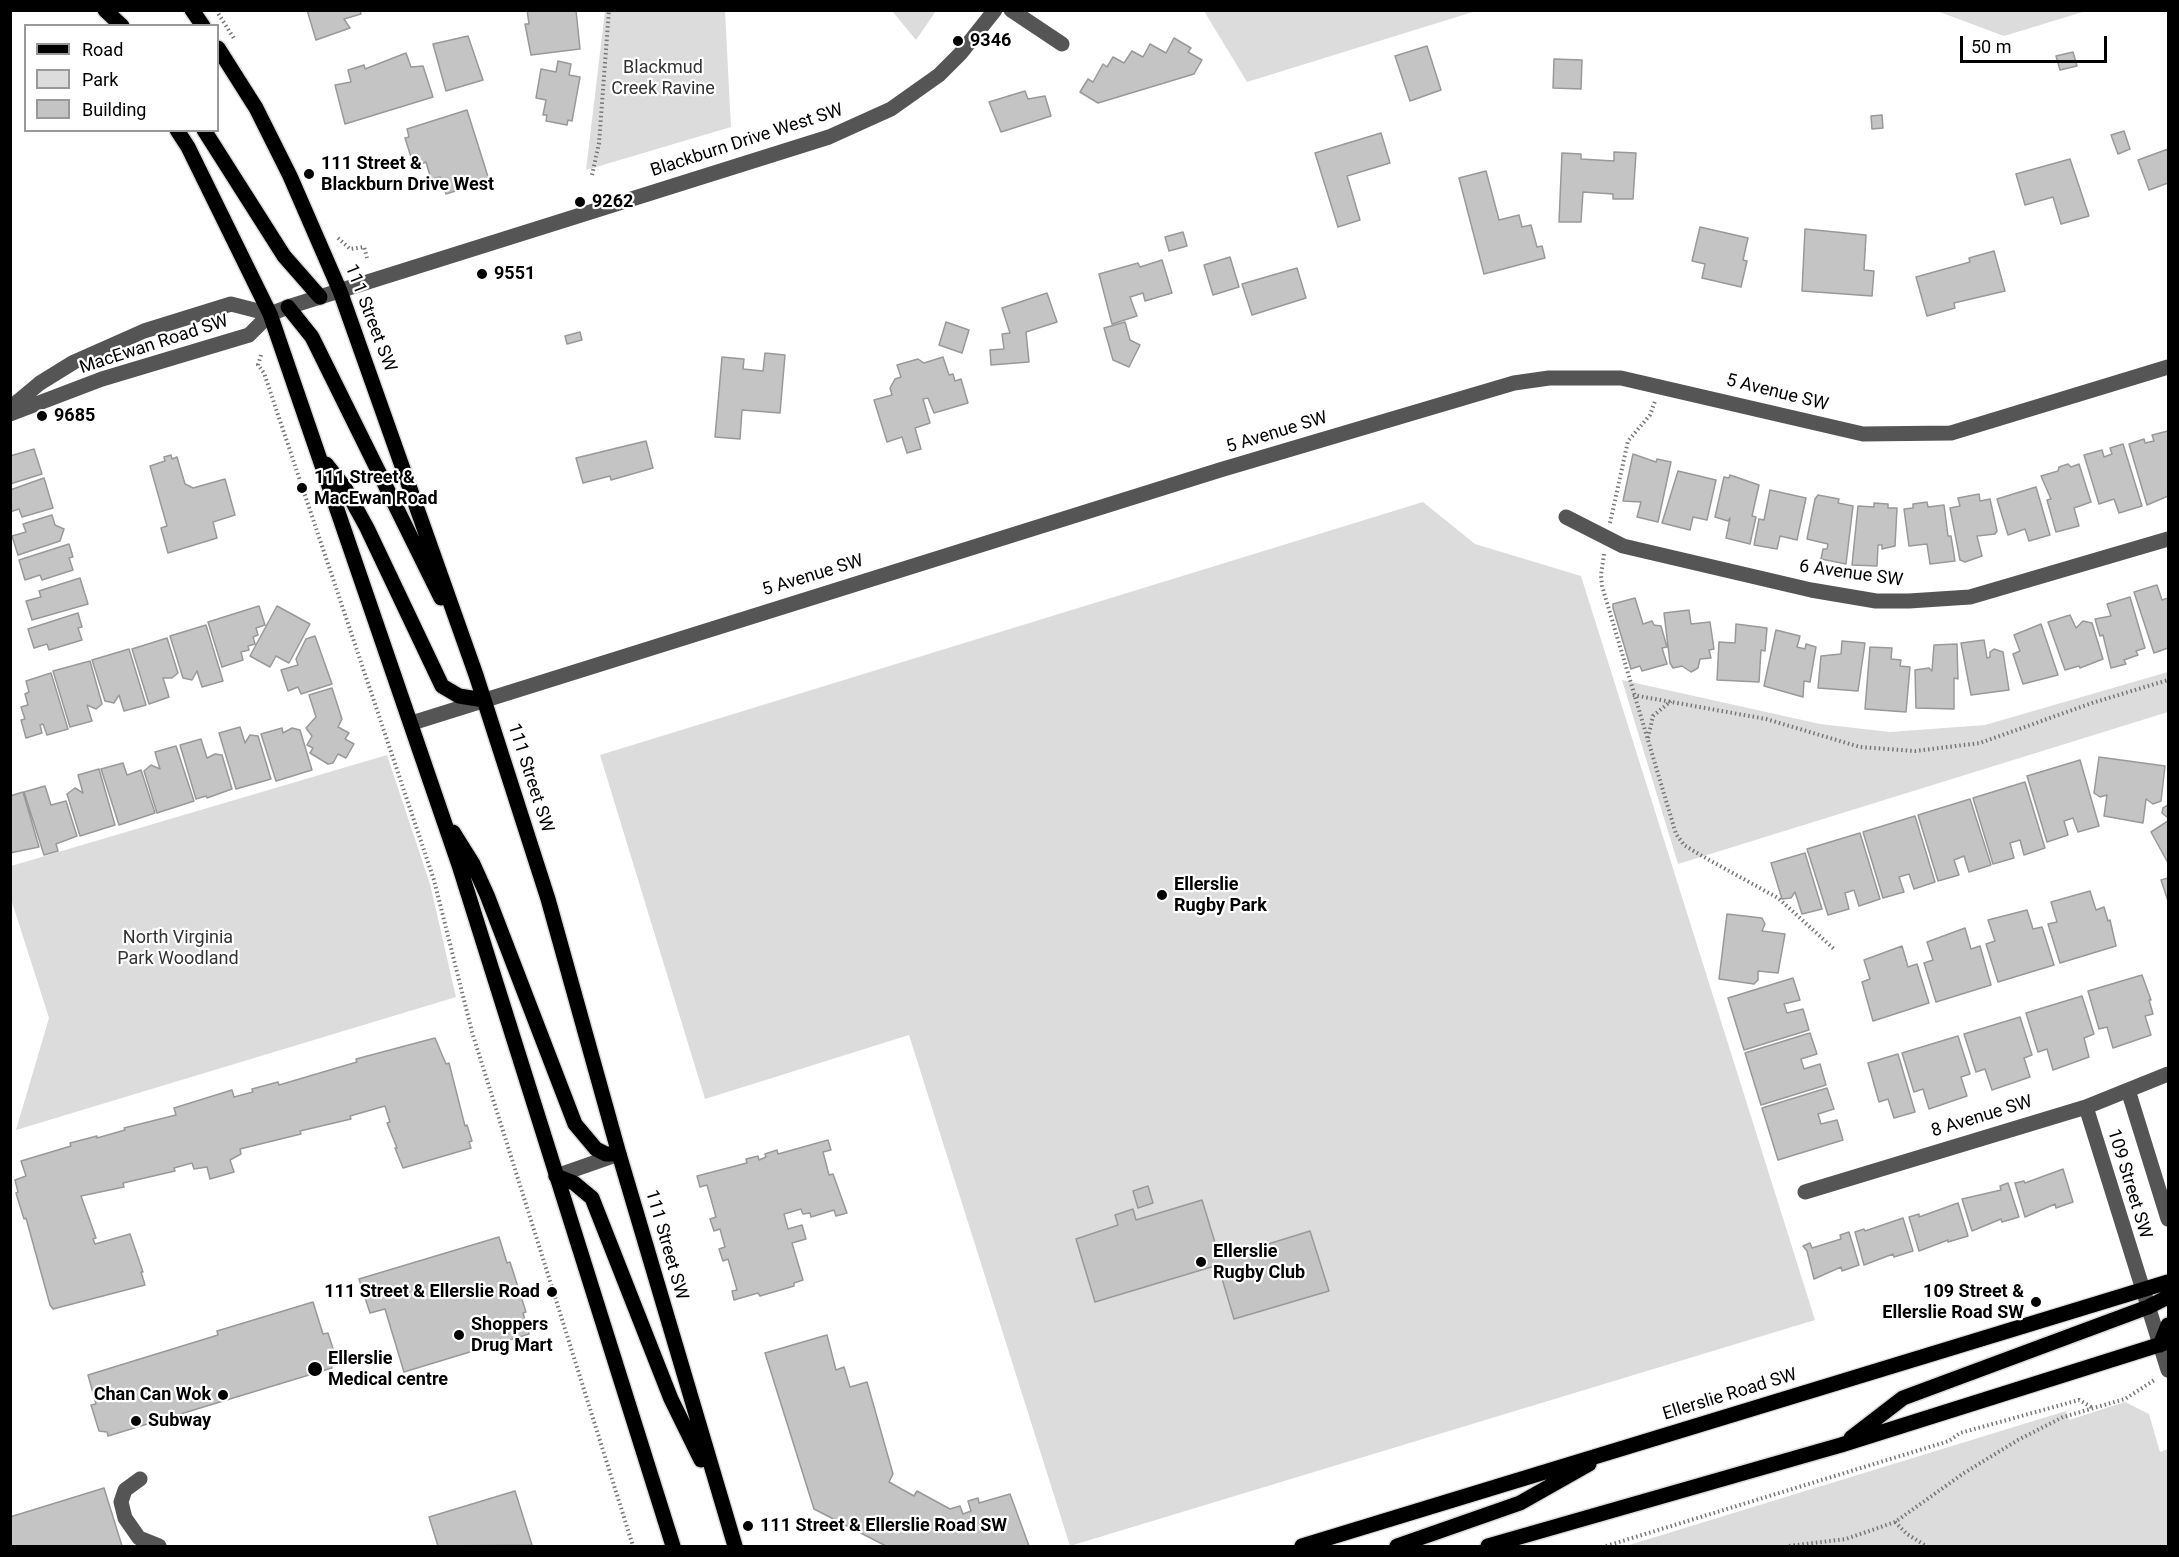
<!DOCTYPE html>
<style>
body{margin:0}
#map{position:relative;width:2179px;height:1557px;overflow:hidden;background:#fff;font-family:Roboto,sans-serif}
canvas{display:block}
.frame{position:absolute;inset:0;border:12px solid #000;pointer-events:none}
.legend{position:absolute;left:24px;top:24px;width:195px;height:108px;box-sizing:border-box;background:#fff;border:2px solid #999;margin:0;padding:8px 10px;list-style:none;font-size:18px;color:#000}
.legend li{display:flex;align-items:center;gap:12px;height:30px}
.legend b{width:30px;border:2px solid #999}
.scale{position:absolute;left:1960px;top:36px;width:147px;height:27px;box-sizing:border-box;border:3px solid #000;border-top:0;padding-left:8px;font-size:18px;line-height:21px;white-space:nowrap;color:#000;-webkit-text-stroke:4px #fff;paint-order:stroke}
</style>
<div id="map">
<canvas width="2179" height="1557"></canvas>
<div class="frame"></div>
<ul class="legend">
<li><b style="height:8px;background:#000"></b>Road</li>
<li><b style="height:16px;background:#dcdcdc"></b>Park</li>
<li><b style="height:16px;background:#c4c4c4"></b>Building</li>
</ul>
<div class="scale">50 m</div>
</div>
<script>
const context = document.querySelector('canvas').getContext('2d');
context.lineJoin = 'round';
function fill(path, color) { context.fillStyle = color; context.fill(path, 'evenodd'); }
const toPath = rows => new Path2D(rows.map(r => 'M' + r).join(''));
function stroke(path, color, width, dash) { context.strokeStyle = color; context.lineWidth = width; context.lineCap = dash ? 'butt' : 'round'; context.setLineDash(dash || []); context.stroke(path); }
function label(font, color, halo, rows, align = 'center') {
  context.font = font + ' Roboto,sans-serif'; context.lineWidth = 4.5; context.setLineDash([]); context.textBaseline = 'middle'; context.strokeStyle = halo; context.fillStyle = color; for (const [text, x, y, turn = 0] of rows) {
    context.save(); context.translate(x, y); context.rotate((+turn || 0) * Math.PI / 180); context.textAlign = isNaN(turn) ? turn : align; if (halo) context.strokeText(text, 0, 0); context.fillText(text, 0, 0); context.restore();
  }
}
const green = toPath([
 [605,11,725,11,731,127,586,170],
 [892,11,936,11,916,40],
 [1204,11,1476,11,1247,82],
 [1937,11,2086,11,2004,36],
 [1423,502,1475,544,1581,576,1815,1320,1070,1546,909,1035,705,1099,600,755],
 [2168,672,2168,712,1678,864,1622,680,1820,724,1890,732,1985,725],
 [387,755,430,884,456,997,16,1130,49,1018,11,899,11,866],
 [2125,1402,2149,1414,2160,1452,2168,1449,2168,1546,1626,1546,2066,1411,2069,1420]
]);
const building = toPath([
 [307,10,360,10,361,14,344,19,350,28,316,40,307,10],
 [527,10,576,10,580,49,531,55,525,24,529,24,527,10],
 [468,36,483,80,446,91,433,44,468,36],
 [1174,38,1191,48,1188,52,1202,60,1194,74,1098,103,1080,92,1088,79,1093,82,1103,64,1107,67,1113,57,1124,63,1132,51,1143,57,1150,44,1166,53,1174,38],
 [1427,46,1441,90,1410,101,1395,56,1427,46],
 [2073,52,2077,66,2060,70,2056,56,2073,52],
 [406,53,411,67,423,66,433,97,345,124,335,85,351,82,348,70,364,65,365,69,406,53],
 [1554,59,1582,60,1581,89,1553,88,1554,59],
 [558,61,571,64,569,75,580,77,572,121,568,120,567,125,546,121,547,115,543,115,546,100,536,98,541,69,556,72,558,61],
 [1025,91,1028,99,1045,96,1051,116,1001,132,989,102,1025,91],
 [467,110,489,180,446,194,440,177,431,179,426,162,419,165,416,156,411,157,405,138,409,137,407,129,467,110],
 [1882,115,1883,128,1872,129,1871,116,1882,115],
 [2124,131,2130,149,2118,154,2111,135,2124,131],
 [1381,133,1390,163,1347,176,1360,220,1338,227,1315,153,1381,133],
 [2168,149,2168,183,2149,190,2138,160,2168,149],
 [1614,152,1636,153,1633,199,1613,199,1613,194,1583,192,1581,222,1559,222,1562,153,1581,154,1581,159,1614,161,1614,152],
 [2070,159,2089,216,2061,224,2053,197,2025,205,2016,174,2070,159],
 [1486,171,1499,220,1519,215,1522,227,1531,225,1537,247,1542,246,1545,258,1484,274,1459,178,1486,171],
 [1700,227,1748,238,1743,260,1747,261,1741,287,1702,278,1705,264,1692,261,1700,227],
 [1805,229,1866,235,1864,270,1874,271,1872,296,1802,291,1805,229],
 [1183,232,1187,246,1169,251,1165,237,1183,232],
 [1994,251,2005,291,1954,303,1955,308,1927,316,1916,277,1970,262,1969,258,1994,251],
 [1230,257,1239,287,1213,295,1204,265,1230,257],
 [1162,260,1172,293,1145,301,1143,293,1130,297,1137,316,1112,324,1099,274,1138,263,1140,267,1162,260],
 [1297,268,1306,298,1252,315,1242,284,1297,268],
 [1047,293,1057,322,1026,332,1029,362,991,365,990,350,1004,349,1002,334,1010,333,1002,308,1047,293],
 [946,322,969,330,962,353,939,345,946,322],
 [1125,322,1130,340,1140,345,1129,367,1113,360,1104,328,1125,322],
 [580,332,582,340,567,344,565,336,580,332],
 [765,353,785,355,780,413,742,410,740,439,715,437,722,357,744,359,743,369,763,371,765,353],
 [943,357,949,375,953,374,955,381,961,379,968,403,934,413,928,398,923,399,930,423,915,428,921,449,907,453,902,437,887,442,874,400,892,395,890,388,895,379,901,377,897,365,918,359,924,363,943,357],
 [2168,431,2168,496,2147,505,2129,444,2144,439,2145,443,2154,441,2152,435,2168,431],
 [646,441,653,468,611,480,610,476,583,483,576,458,646,441],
 [2123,444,2142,506,2119,513,2114,499,2099,504,2084,455,2102,450,2104,457,2112,454,2110,448,2123,444],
 [34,449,42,474,10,484,10,456,34,449],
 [1633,454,1656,462,1657,459,1671,462,1658,522,1637,517,1641,502,1623,501,1633,454],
 [171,455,172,459,177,457,185,484,193,488,225,479,235,515,213,522,217,538,168,553,161,528,167,526,150,466,165,461,164,457,171,455],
 [2068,464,2071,467,2079,464,2091,502,2074,508,2079,526,2056,532,2047,500,2051,499,2041,476,2058,471,2059,467,2068,464],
 [1678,471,1716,480,1707,520,1693,517,1690,530,1662,523,1678,471],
 [1730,475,1759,485,1752,516,1756,517,1750,544,1726,538,1730,518,1728,521,1715,517,1724,477,1729,478,1730,475],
 [44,478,53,508,22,517,19,509,10,512,10,490,44,478],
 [2036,487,2050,535,2029,541,2025,529,2008,535,1997,499,2036,487],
 [1770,490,1806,498,1797,540,1780,536,1777,549,1754,545,1759,519,1764,520,1770,490],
 [1979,494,1980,501,1990,499,1997,531,1995,534,1977,536,1982,556,1965,562,1960,560,1950,508,1960,506,1958,498,1979,494],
 [1818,495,1839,499,1838,503,1853,506,1846,564,1821,559,1823,549,1827,549,1828,544,1807,539,1815,499,1818,495],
 [1927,502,1928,507,1944,505,1948,536,1951,536,1955,561,1930,564,1927,544,1909,546,1904,509,1913,508,1913,504,1927,502],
 [1874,503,1888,504,1888,508,1897,508,1895,546,1882,549,1882,545,1878,545,1877,566,1852,565,1858,506,1874,507,1874,503],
 [52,515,55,525,64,529,60,541,18,555,12,536,26,532,23,524,52,515],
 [69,544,73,557,69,558,73,570,42,580,40,575,25,580,19,560,69,544],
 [80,578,88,604,32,620,26,601,41,597,39,591,42,590,80,578],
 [2157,585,2162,600,2168,598,2168,648,2154,653,2134,592,2157,585],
 [2130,597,2145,648,2136,651,2138,655,2124,660,2126,664,2111,668,2103,635,2100,636,2095,619,2111,616,2107,604,2130,597],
 [1635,598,1643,624,1652,621,1654,625,1661,626,1667,647,1662,648,1667,664,1642,671,1640,666,1631,669,1613,608,1613,604,1635,598],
 [259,606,265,625,256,628,258,635,253,637,255,644,248,646,249,650,241,652,243,660,222,667,208,622,259,606],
 [277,606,310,624,289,663,276,656,270,667,250,656,277,606],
 [1689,610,1691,624,1710,622,1714,649,1709,650,1711,658,1700,659,1698,668,1691,672,1682,666,1673,668,1670,663,1664,613,1689,610],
 [78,613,82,627,78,628,82,640,49,650,47,644,34,648,28,629,78,613],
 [2070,615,2076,628,2083,621,2092,623,2103,659,2080,668,2079,666,2065,670,2048,622,2070,615],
 [1736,624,1767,628,1765,651,1761,650,1759,682,1717,680,1719,642,1735,643,1736,624],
 [2041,624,2058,675,2023,684,2013,654,2020,651,2014,635,2041,624],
 [206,625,223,681,202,687,197,671,192,680,183,678,170,636,206,625],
 [1776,630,1800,636,1797,647,1805,649,1806,644,1816,647,1810,682,1804,681,1803,697,1764,686,1776,630],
 [315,636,332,684,301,694,298,687,288,691,281,670,298,665,296,659,306,639,315,636],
 [167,638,178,673,172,678,163,678,169,697,149,704,132,649,167,638],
 [1984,640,1987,658,1990,657,1990,652,1994,649,2003,652,2009,690,1971,695,1961,643,1984,640],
 [1842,641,1865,643,1858,691,1818,688,1821,656,1841,654,1842,641],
 [1957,644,1958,679,1954,678,1954,709,1916,708,1915,670,1929,668,1932,671,1934,645,1957,644],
 [1870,647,1892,648,1891,659,1901,660,1900,666,1910,667,1906,712,1865,709,1870,647],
 [129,649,146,705,124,711,119,695,114,703,105,701,92,660,129,649],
 [90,661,102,704,96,709,87,705,92,721,70,727,53,671,90,661],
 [51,673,68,729,47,735,43,724,40,725,42,733,26,738,21,720,25,719,21,707,28,705,25,694,29,692,26,681,51,673],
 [332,688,342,719,338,727,349,733,345,739,354,744,346,758,338,754,333,763,328,764,310,753,313,748,307,745,312,736,306,728,316,717,309,695,332,688],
 [240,727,245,743,250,735,258,736,271,779,236,789,219,733,240,727],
 [282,728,283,733,292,728,300,730,312,770,276,781,261,734,282,728],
 [201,739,207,758,215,754,222,755,232,789,207,798,206,796,196,799,180,745,201,739],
 [176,746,194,801,157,813,144,771,151,765,160,769,155,752,176,746],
 [2099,757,2165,766,2161,801,2153,804,2146,799,2143,823,2104,816,2107,795,2100,797,2094,793,2099,757],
 [2080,760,2099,826,2078,832,2073,818,2064,821,2068,835,2047,842,2027,776,2080,760],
 [123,763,127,775,141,770,155,813,119,825,101,769,123,763],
 [99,769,115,825,80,836,67,794,75,788,83,793,78,775,99,769],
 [2025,782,2045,848,2024,855,2020,840,2010,843,2014,858,1993,864,1973,798,2025,782],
 [45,786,51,805,66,801,77,836,56,844,58,851,44,855,24,792,45,786],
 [23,792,39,847,10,853,10,796,23,792],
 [1970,799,1991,865,1969,872,1964,856,1954,860,1959,875,1938,881,1918,815,1970,799],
 [2168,805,2168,818,2162,813,2163,808,2168,805],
 [1915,816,1935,882,1914,889,1909,874,1899,877,1904,892,1883,898,1863,832,1915,816],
 [2168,821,2168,863,2151,832,2168,821],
 [1860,833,1880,899,1859,906,1854,890,1845,893,1849,909,1828,915,1807,849,1860,833],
 [1805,853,1822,909,1802,914,1795,892,1791,898,1782,899,1771,863,1805,853],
 [2168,878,2168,901,2161,880,2168,878],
 [2090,891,2096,910,2104,907,2108,921,2110,920,2116,946,2060,963,2048,924,2057,922,2051,902,2090,891],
 [2027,910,2033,929,2042,927,2054,965,1998,982,1986,944,1995,941,1988,920,2027,910],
 [1727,914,1762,918,1765,924,1762,931,1785,934,1778,973,1758,971,1758,980,1754,984,1719,979,1727,914],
 [1965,928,1971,949,1980,946,1991,985,1936,1002,1924,963,1933,960,1927,942,1965,928],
 [1902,946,1908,967,1917,964,1929,1003,1873,1021,1862,982,1870,979,1864,960,1902,946],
 [2142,975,2151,1000,2149,1000,2153,1014,2145,1016,2151,1035,2113,1048,2107,1027,2099,1029,2088,991,2142,975],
 [1793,978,1800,1000,1784,1004,1787,1013,1803,1009,1809,1030,1744,1050,1728,998,1793,978],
 [2082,996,2094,1034,2084,1038,2089,1057,2053,1070,2047,1049,2038,1052,2026,1013,2082,996],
 [2020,1017,2032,1055,2024,1058,2030,1077,1992,1090,1985,1069,1976,1072,1964,1034,2020,1017],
 [1810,1033,1817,1054,1801,1059,1804,1069,1820,1064,1826,1085,1761,1105,1745,1053,1810,1033],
 [1958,1036,1970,1074,1961,1077,1967,1096,1929,1109,1923,1089,1914,1092,1902,1053,1958,1036],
 [435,1038,446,1064,449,1063,465,1126,467,1125,472,1141,469,1142,471,1148,403,1168,395,1148,397,1148,387,1123,390,1122,385,1106,350,1116,351,1119,300,1131,301,1134,240,1149,241,1154,230,1160,234,1172,210,1179,207,1167,194,1169,192,1163,174,1168,175,1171,123,1183,124,1187,81,1196,96,1238,93,1239,95,1244,130,1234,143,1272,141,1272,145,1285,53,1309,50,1305,26,1218,24,1219,16,1193,18,1192,15,1180,26,1176,21,1161,71,1146,70,1143,97,1136,97,1138,125,1130,124,1128,176,1115,174,1108,232,1090,234,1097,253,1092,252,1089,278,1082,279,1085,357,1062,356,1059,435,1038],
 [1898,1054,1915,1112,1894,1118,1888,1099,1879,1102,1868,1063,1898,1054],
 [1827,1088,1834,1109,1818,1114,1821,1124,1837,1120,1843,1140,1778,1160,1762,1108,1827,1088],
 [828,1140,831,1150,823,1152,829,1175,833,1174,847,1213,836,1216,834,1210,811,1217,810,1213,803,1214,801,1209,784,1214,788,1229,802,1225,806,1239,792,1243,803,1280,794,1283,794,1286,760,1296,758,1293,734,1300,732,1291,737,1290,728,1259,723,1261,719,1249,725,1247,720,1229,714,1231,710,1219,716,1217,707,1185,700,1187,697,1176,747,1163,746,1159,758,1156,759,1160,766,1157,765,1154,777,1150,778,1154,828,1140],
 [2063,1169,2073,1202,2056,1208,2055,1204,2025,1217,2015,1183,2024,1181,2025,1183,2063,1169],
 [2008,1183,2019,1217,2002,1222,2001,1219,1972,1231,1962,1199,2001,1190,2000,1186,2008,1183],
 [1148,1186,1153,1203,1138,1208,1133,1191,1148,1186],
 [1202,1200,1220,1259,1310,1231,1329,1291,1234,1319,1218,1265,1095,1302,1076,1239,1118,1225,1115,1215,1133,1209,1136,1220,1202,1200],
 [1958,1203,1968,1236,1948,1242,1948,1240,1919,1251,1909,1217,1919,1214,1919,1217,1958,1203],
 [1903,1218,1913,1251,1894,1257,1893,1254,1864,1265,1855,1232,1864,1229,1865,1231,1903,1218],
 [1849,1232,1859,1265,1842,1271,1841,1267,1814,1279,1807,1251,1803,1246,1810,1243,1812,1248,1841,1239,1840,1235,1849,1232],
 [499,1237,507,1263,510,1262,526,1312,523,1313,529,1334,404,1372,385,1309,370,1313,359,1279,499,1237],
 [313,1302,323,1334,328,1333,336,1358,331,1360,332,1368,108,1436,107,1432,99,1431,91,1405,96,1404,88,1375,218,1335,217,1331,313,1302],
 [827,1335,836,1370,844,1367,850,1387,867,1382,893,1474,889,1482,914,1496,917,1491,950,1509,960,1506,963,1514,971,1511,968,1501,978,1498,979,1503,1010,1494,1029,1546,886,1546,814,1509,765,1353,827,1335],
 [104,1488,122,1546,10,1546,10,1517,104,1488],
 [515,1491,532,1545,438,1546,429,1517,515,1491]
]);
const path = toPath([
 [216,10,235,40],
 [592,175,599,143,609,10],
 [338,238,350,249,364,247,367,258],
 [261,355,258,365,264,373,434,880,472,1032,633,1546],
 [1610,523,1628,441,1650,415,1655,401],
 [1604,554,1601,575,1602,586,1676,834,1684,845,1702,856,1778,898,1834,949],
 [1633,695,1766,719,1860,747,1915,751,1980,743,2092,703,2168,680],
 [1648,738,1653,716,1671,701],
 [1895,1522,1907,1534,1926,1546],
 [1606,1546,1949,1441,1960,1433,2079,1400,2093,1408],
 [1789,1546,1846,1539,1895,1522,1964,1473,2018,1440,2063,1417,2125,1399,2156,1379]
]);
const minor = toPath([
 [1011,10,1062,44],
 [10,408,40,383,74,362,144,331,231,304,270,314],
 [10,414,102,379,249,335,270,314,288,307,829,137,891,109,939,75,960,54,995,10],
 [1566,517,1623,546,1811,590,1876,601,1909,601,1970,597,2168,539],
 [412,723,1220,470,1514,383,1549,378,1621,378,1863,434,1951,433,2168,367],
 [2128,1090,2168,1219],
 [2086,1107,2168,1370],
 [556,1176,619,1154],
 [1805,1192,2086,1107,2168,1074],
 [140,1479,125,1490,121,1502,125,1518,139,1538,159,1546]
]);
const major = toPath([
 [105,10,122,26],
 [192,10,203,26],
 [218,48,256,108,290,176,340,291,476,675,548,899,619,1154,735,1546],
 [177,130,188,147,270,314,459,865,673,1546],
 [204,130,284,256,320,297],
 [288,307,312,337,441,598],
 [326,464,345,488,367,528,442,686,459,696,484,700],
 [453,832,473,864,487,895,575,1124,596,1149,606,1154,619,1154],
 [556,1176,574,1183,592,1198,671,1399,701,1460],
 [2160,1345,2168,1325],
 [1851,1438,1903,1398,2148,1307,2168,1297],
 [1302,1546,2168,1282],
 [1397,1546,1520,1503,1589,1464],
 [1488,1546,1841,1445,2168,1342]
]);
const markers = [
 [958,41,6,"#000"],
 [309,174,6,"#000"],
 [580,202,6,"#000"],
 [482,274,6,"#000"],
 [42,416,6,"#000"],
 [302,488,6,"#000"],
 [1162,895,6,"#000"],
 [1201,1262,6,"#000"],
 [552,1292,6,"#000"],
 [2036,1302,6,"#000"],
 [459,1335,6,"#000"],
 [315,1369,8,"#000"],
 [223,1395,6,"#000"],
 [136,1421,6,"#000"],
 [748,1526,6,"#000"]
];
const poiNames = [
 ["9346",970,41],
 ["111 Street &",321,164],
 ["Blackburn Drive West",321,185],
 ["9262",592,202],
 ["9551",494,274],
 ["9685",54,416],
 ["111 Street &",314,478],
 ["MacEwan Road",314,499],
 ["Ellerslie",1174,885],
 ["Rugby Park",1174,906],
 ["Ellerslie",1213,1252],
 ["Rugby Club",1213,1273],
 ["111 Street & Ellerslie Road",540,1292,"right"],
 ["109 Street &",2024,1292,"right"],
 ["Ellerslie Road SW",2024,1313,"right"],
 ["Shoppers",471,1325],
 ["Drug Mart",471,1346],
 ["Ellerslie",328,1359],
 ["Medical centre",328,1380],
 ["Chan Can Wok",211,1395,"right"],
 ["Subway",148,1421],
 ["111 Street & Ellerslie Road SW",760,1526]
];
const parkNames = [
 ["Blackmud",663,68],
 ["Creek Ravine",663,89],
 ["North Virginia",178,938],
 ["Park Woodland",178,959]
];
const streetNames = [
 ["Blackburn Drive West SW",747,141,-18],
 ["111 Street SW",370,318,69],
 ["MacEwan Road SW",154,345,-18],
 ["5 Avenue SW",1777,393,14],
 ["5 Avenue SW",1277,433,-17],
 ["6 Avenue SW",1851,574,8],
 ["5 Avenue SW",813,576,-17],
 ["111 Street SW",530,778,72],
 ["8 Avenue SW",1982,1117,-17],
 ["109 Street SW",2129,1184,73],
 ["111 Street SW",666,1245,74],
 ["Ellerslie Road SW",1730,1395,-17]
];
fill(green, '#dcdcdc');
fill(building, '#c4c4c4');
stroke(building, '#999', 1.5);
stroke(major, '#dbdbdb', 18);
stroke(path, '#777', 4, [1.5, 3]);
stroke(minor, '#555', 15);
stroke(major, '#000', 15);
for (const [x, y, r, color] of markers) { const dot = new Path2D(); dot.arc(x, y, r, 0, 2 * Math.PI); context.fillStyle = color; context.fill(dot); stroke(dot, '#fff', 2); }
label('bold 18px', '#000', '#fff', poiNames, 'left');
label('18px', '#333', '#fff', parkNames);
label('18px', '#000', '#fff', streetNames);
</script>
